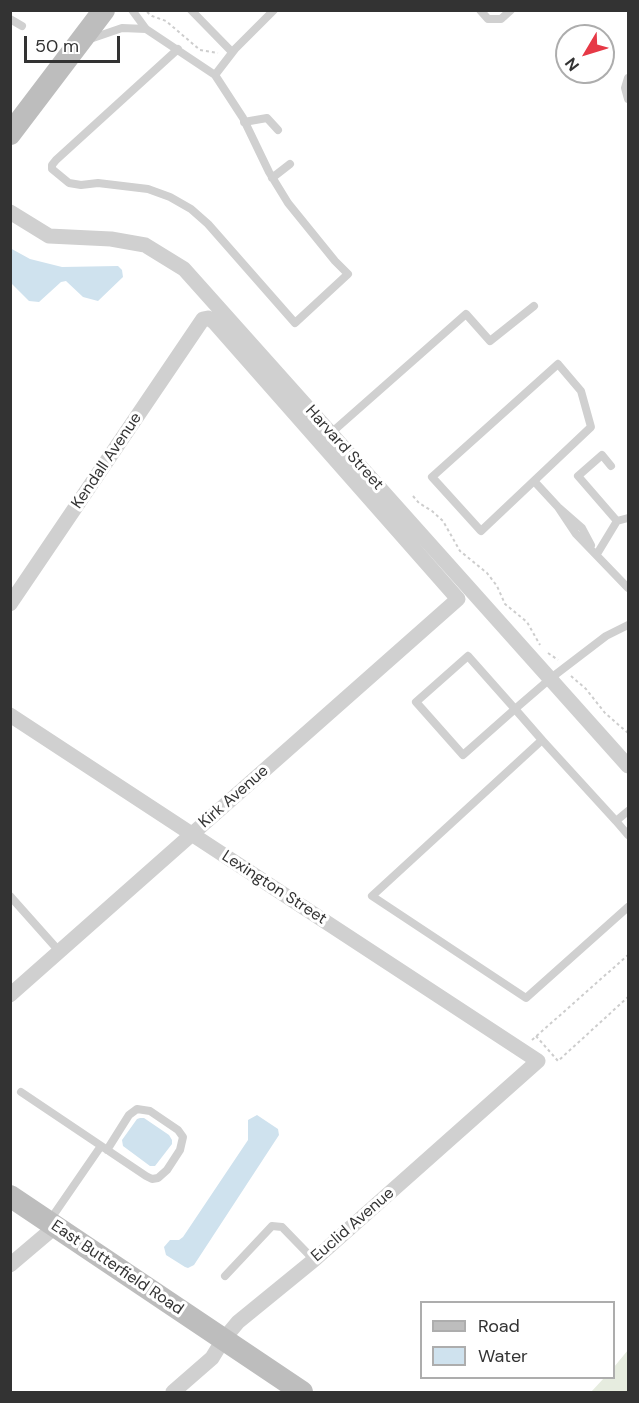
<!DOCTYPE html>
<style>
body{margin:0}
#map{position:relative;width:639px;height:1403px;overflow:hidden;background:#fff;font-family:"DM Sans",sans-serif}
canvas{display:block}
.frame{position:absolute;inset:0;border:12px solid #333;pointer-events:none}
.legend{position:absolute;left:420px;top:1301px;width:195px;height:78px;box-sizing:border-box;background:#fff;border:2px solid #adadad;margin:0;padding:8px 10px;list-style:none;font-size:18px;color:#333}
.legend li{display:flex;align-items:center;gap:12px;height:30px}
.legend b{width:30px;border:2px solid #adadad}
.north{position:absolute;left:555px;top:24px;width:60px;height:60px;box-sizing:border-box;background:#fff;border:2px solid #adadad;border-radius:50%;rotate:232deg;font-size:16px;font-weight:700;line-height:24px;text-align:center;color:#333}
.north::after{content:'';display:block;margin:auto;width:21px;height:27px;background:#e63946;clip-path:polygon(50% 0,100% 100%,50% 72%,0 100%)}
.scale{position:absolute;left:24px;top:36px;width:96px;height:27px;box-sizing:border-box;border:3px solid #333;border-top:0;padding-left:8px;font-size:18px;line-height:21px;white-space:nowrap;color:#333;-webkit-text-stroke:4px #fff;paint-order:stroke}
</style>
<div id="map">
<canvas width="639" height="1403"></canvas>
<div class="frame"></div>
<ul class="legend">
<li><b style="height:8px;background:#bdbdbd"></b>Road</li>
<li><b style="height:16px;background:#cfe2ee"></b>Water</li>
</ul>
<div class="north">N</div>
<div class="scale">50 m</div>
</div>
<script>
const context = document.querySelector('canvas').getContext('2d');
context.lineJoin = 'round';
function fill(path, color) { context.fillStyle = color; context.fill(path, 'evenodd'); }
const toPath = rows => new Path2D(rows.map(r => 'M' + r).join(''));
function stroke(path, color, width, dash) { context.strokeStyle = color; context.lineWidth = width; context.lineCap = dash ? 'butt' : 'round'; context.setLineDash(dash || []); context.stroke(path); }
function label(font, color, halo, rows, align = 'center') {
  context.font = font + ' "DM Sans",sans-serif'; context.lineWidth = 6; context.setLineDash([]); context.textBaseline = 'middle'; context.strokeStyle = halo; context.fillStyle = color; for (const [text, x, y, turn = 0] of rows) {
    context.save(); context.translate(x, y); context.rotate((+turn || 0) * Math.PI / 180); context.textAlign = isNaN(turn) ? turn : align; if (halo) context.strokeText(text, 0, 0); context.fillText(text, 0, 0); context.restore();
  }
}
const green = toPath([
 [628,1350,628,1392,591,1392,604,1378,614,1378,614,1367]
]);
const water = toPath([
 [10,248,30,259,62,267,118,266,122,270,123,277,98,301,83,297,66,281,61,282,39,302,29,301,11,283],
 [257,1115,278,1129,279,1135,194,1265,188,1268,185,1267,166,1255,164,1247,170,1240,179,1240,183,1237,248,1140,248,1120],
 [140,1118,144,1118,169,1135,172,1140,172,1144,155,1166,150,1166,123,1146,122,1140,137,1119]
]);
const path = toPath([
 [147,12,152,16,166,21,200,50,218,53],
 [413,496,419,503,432,511,443,521,460,551,487,573,497,586,505,604,527,622,540,645],
 [548,653,558,660],
 [571,676,586,689,605,713,628,733],
 [536,1036,558,1061,628,997],
 [532,1040,628,955]
]);
const service = toPath([
 [132,10,146,29,215,75,235,49,274,10],
 [191,10,232,52],
 [480,10,488,19,501,19,511,10],
 [10,19,22,26],
 [90,39,122,28,146,29],
 [178,49,56,160,52,165,52,169,69,183,81,185,98,183,148,189,170,197,191,209,208,224,295,323,348,274,335,261,288,203,269,172,243,118,215,75],
 [628,78,625,88,628,99],
 [244,122,267,118,278,130],
 [272,178,290,164],
 [558,364,581,391,591,427,481,531,432,477,558,364],
 [331,433,466,314,490,341,534,306],
 [534,481,558,507,582,528,591,545],
 [558,507,576,534,628,588],
 [617,521,628,518],
 [597,554,617,521,578,476,602,455,611,466],
 [628,625,606,636,551,678,515,709,542,740,372,896,526,998,628,907],
 [468,656,515,709,463,755,416,702,468,656],
 [542,740,616,821],
 [628,811,616,821,628,835],
 [10,896,59,951],
 [21,1092,146,1176,152,1179,158,1178,167,1170,180,1150,183,1137,178,1130,150,1111,137,1109,129,1115,107,1150],
 [50,1220,101,1146],
 [225,1276,272,1226,282,1227,314,1260]
]);
const minor = toPath([
 [10,212,49,236,111,239,145,245,184,269,628,766],
 [10,604,203,319,208,318,214,322,458,599,10,995],
 [10,715,538,1061,314,1260,238,1322,223,1340,212,1358,173,1392],
 [10,1265,56,1226]
]);
const secondary = toPath([
 [10,134,104,10],
 [10,1196,302,1392]
]);
const streetNames = [
 ["Harvard Street",344,448,48],
 ["Kendall Avenue",107,461,-56],
 ["Kirk Avenue",234,797,-41],
 ["Lexington Street",274,888,33],
 ["Euclid Avenue",353,1225,-41],
 ["East Butterfield Road",117,1268,34]
];
fill(green, '#e6ecdf');
fill(water, '#cfe2ee');
stroke(path, '#cdcdcd', 2, [3, 3]);
stroke(service, '#d0d0d0', 8);
stroke(minor, '#d0d0d0', 15);
stroke(secondary, '#bdbdbd', 22);
label('16px', '#333', '#fff', streetNames);
</script>
